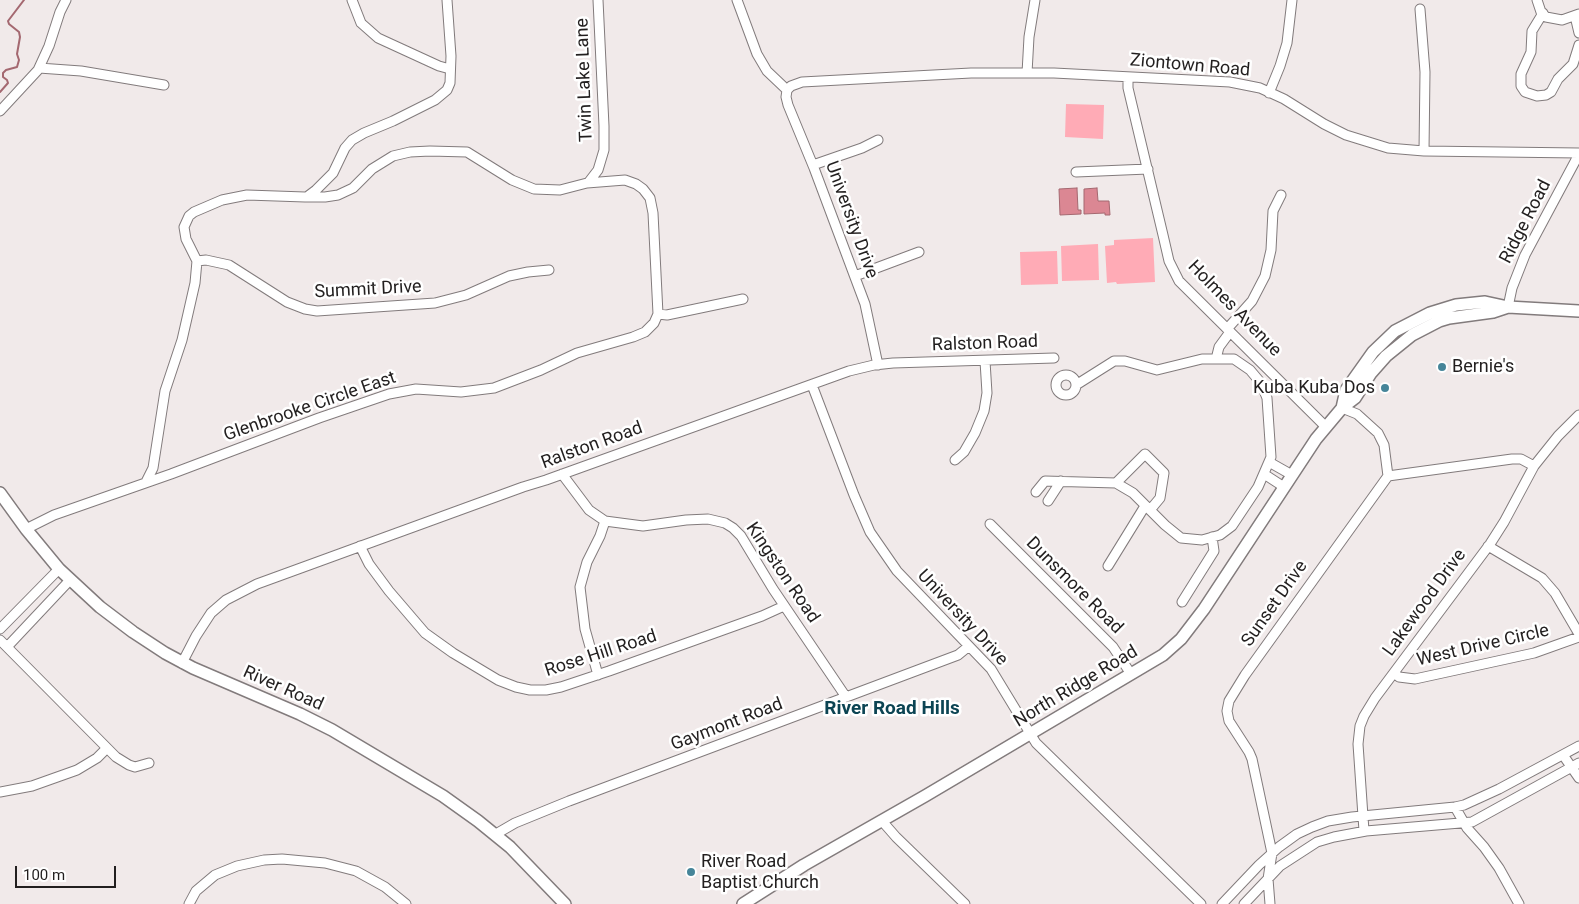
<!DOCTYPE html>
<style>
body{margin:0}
#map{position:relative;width:1579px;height:904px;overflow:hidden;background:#f1eaea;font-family:Roboto,sans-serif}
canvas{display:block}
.scale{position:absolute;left:15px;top:866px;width:101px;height:22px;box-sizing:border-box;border:2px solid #221f1f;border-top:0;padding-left:6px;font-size:15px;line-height:18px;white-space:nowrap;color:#221f1f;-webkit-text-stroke:4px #fff;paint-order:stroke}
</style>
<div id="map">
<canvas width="1579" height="904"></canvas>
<div class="scale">100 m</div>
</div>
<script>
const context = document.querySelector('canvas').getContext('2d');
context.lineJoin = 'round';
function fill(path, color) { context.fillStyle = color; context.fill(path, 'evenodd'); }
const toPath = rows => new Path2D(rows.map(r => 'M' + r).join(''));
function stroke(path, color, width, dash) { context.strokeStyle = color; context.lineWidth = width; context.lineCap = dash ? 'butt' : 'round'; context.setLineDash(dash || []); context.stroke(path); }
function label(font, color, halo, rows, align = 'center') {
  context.font = font + ' Roboto,sans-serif'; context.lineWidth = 5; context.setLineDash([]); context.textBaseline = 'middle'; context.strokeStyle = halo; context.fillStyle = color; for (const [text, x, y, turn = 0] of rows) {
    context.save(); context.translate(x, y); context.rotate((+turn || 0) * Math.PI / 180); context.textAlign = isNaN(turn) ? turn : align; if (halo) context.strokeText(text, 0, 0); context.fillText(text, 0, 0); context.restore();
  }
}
const green = toPath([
 [1066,104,1104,105,1103,139,1065,137],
 [1153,238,1155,282,1117,284,1116,282,1107,283,1105,246,1114,245,1114,240],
 [1098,244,1099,280,1062,281,1061,246],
 [1057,251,1058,284,1021,285,1020,252]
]);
const water = toPath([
 [1077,188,1078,210,1081,210,1081,214,1060,215,1059,189,1077,188],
 [1097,188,1098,201,1109,201,1110,215,1105,215,1105,213,1084,214,1084,189,1097,188]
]);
const stream = toPath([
 [0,92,8,83,7,80,3,77,3,73,6,70,17,67,19,60,17,54,20,37,19,32,9,24,8,21,24,0]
]);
const minor = toPath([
 [352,0,361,23,378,38,439,66,450,69],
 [737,0,757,54,767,71,787,90],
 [1537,0,1541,12,1546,17,1562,20,1579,14],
 [1420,9,1425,72,1424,151],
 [1543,13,1532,31,1531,52,1521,74,1521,86,1525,92,1537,96,1546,95,1551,92,1558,79,1573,64,1579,45],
 [1575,16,1579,33],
 [39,68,81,71,164,85],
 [1027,73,1029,37,1035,0],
 [1128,77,1128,88,1163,235,1169,261,1179,281,1326,427],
 [787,90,791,86,802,82,971,73,1054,73,1230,82,1260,88,1284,99,1324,124,1346,135,1388,148,1424,151,1579,153],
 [787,90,786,97,788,105,814,168,865,304,878,365],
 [1269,93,1280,66,1287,43,1292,0],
 [0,111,38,70,49,46,60,12,66,0],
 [813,165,862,148,878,140],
 [1076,172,1148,169],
 [588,183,598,170,604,150,604,126,598,0],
 [308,196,316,190,333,173,345,148,352,140,364,133,393,121,435,100,447,90,450,83,451,56,447,0],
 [197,261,206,260,229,265,287,302,305,309,317,311,435,303,466,295,509,276,528,272,549,270],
 [855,276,919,252],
 [1508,307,1512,288,1525,255,1579,154],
 [658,314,667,315,743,299],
 [1227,329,1252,301,1265,276,1271,250,1273,211,1281,195],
 [1216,359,1219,347,1230,332],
 '1056 385a10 10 0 1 1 20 0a10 10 0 1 1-20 0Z',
 [812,385,854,495,870,532,897,571,991,669,1036,743,1201,904],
 [1342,408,1357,414,1378,433,1384,445,1388,476],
 [955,460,964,452,975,433,984,411,987,393,985,361],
 [1269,462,1292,475],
 [562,474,589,510,605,521,643,526,686,520,708,519,725,523,733,528,741,536,773,589,846,697],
 [1264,474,1284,487],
 [1388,476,1512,459,1521,459,1534,466],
 [1116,483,1145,454,1164,473,1160,498,1150,510],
 [1036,492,1045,481,1116,483,1133,493,1165,525,1181,538,1202,540,1220,535,1232,526,1258,487,1271,457,1267,398,1261,383,1250,370,1234,359,1202,359,1157,370,1125,361,1114,361,1076,385],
 [1048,501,1061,481],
 [990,524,1113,647,1131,674],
 [26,529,54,515,171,474,319,418,389,394,416,389,461,392,494,388,541,370,577,353,633,337,645,332,654,323,658,314,653,213,650,198,643,189,636,184,625,180,587,183,560,190,534,189,512,180,467,152,430,151,410,152,393,156,372,169,353,188,338,195,325,197,305,197,247,195,222,200,194,212,189,216,184,227,186,239,197,261,195,283,182,340,165,391,153,468,146,482],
 [360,546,369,564,389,591,425,633,453,653,498,680,516,687,530,690,546,690,561,687,609,671,762,616,784,606],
 [1488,546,1542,578,1555,593,1579,634],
 [1108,566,1145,506],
 [1182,602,1214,551,1212,537],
 [0,629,59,569],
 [0,640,116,757,129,765,135,767,149,763],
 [7,647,70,580],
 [182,663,196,636,211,613,226,600,257,584,523,487,546,480,849,371,874,365,893,363,1054,358],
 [1394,673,1399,677,1415,679,1534,653,1579,637],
 [598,675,585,629,580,587,587,562,600,536,605,521],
 [1563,755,1579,778],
 [0,792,32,786,77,770,97,758,107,748],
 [1455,807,1467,828,1484,847,1499,868,1519,904],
 [882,821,896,837,965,904],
 [1364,831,1358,744,1360,726,1364,716,1375,698,1490,544,1504,522,1534,466,1558,436,1579,415],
 [496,834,515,823,569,801,958,655,969,646],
 [189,904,196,891,215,875,237,866,264,860,282,859,325,863,356,871,385,887,406,904],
 [1222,904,1259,865,1279,847,1297,834,1312,827,1328,821,1352,817,1455,807,1464,805,1499,789,1579,746],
 [1244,904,1280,866,1317,842,1334,837,1366,831,1472,822,1579,763],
 [1270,904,1268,879,1272,853,1252,759,1249,752,1229,721,1227,711,1229,701,1245,675,1388,476]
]);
const major = toPath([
 [1342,408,1346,390,1373,352,1395,331,1430,313,1456,305,1485,302,1508,307,1579,311],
 [0,493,26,529,59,569,100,607,133,632,165,653,193,668,300,714,332,730,443,796,478,821,510,847,565,904],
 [743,904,804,865,925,796,1163,655,1181,639,1204,609,1316,439,1342,408,1355,398,1371,373,1386,356,1412,335,1439,321,1449,318,1493,312,1508,307]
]);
const markers = [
 [1442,367,5,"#468599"],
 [1385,388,5,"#468599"],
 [691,872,5,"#468599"]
];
const streetNames = [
 ["Ziontown Road",1190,66,5],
 ["Twin Lake Lane",585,80,-92],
 ["University Drive",851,220,70],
 ["Ridge Road",1526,222,-63],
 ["Summit Drive",368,290,-3],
 ["Holmes Avenue",1234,309,46],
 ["Ralston Road",985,344,-2],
 ["Glenbrooke Circle East",310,407,-19],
 ["Ralston Road",592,446,-20],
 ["Kingston Road",782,573,56],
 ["Dunsmore Road",1074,586,45],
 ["Lakewood Drive",1425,603,-54],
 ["Sunset Drive",1275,604,-55],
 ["University Drive",962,618,47],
 ["West Drive Circle",1483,646,-13],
 ["Rose Hill Road",601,654,-18],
 ["North Ridge Road",1076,687,-31],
 ["River Road",283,689,24],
 ["Gaymont Road",727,725,-21]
];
const poiNames = [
 ["Bernie's",1452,367],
 ["Kuba Kuba Dos",1375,388,"right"],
 ["River Road",701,862],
 ["Baptist Church",701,883]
];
const neighbourhoodNames = [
 ["River Road Hills",892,709]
];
fill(green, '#ffabb6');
fill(water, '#db8793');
stroke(water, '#a46870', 1);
stroke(stream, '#a46870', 2);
stroke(minor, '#827b7c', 11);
stroke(major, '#827b7c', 14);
stroke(minor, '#fff', 9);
stroke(major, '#fff', 11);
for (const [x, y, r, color] of markers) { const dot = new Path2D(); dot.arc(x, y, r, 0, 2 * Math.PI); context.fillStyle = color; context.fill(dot); stroke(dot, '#fff', 2); }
label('18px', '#221f1f', '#fff', streetNames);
label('18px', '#221f1f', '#fff', poiNames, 'left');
label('bold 19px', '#0c4453', '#fff', neighbourhoodNames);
</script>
